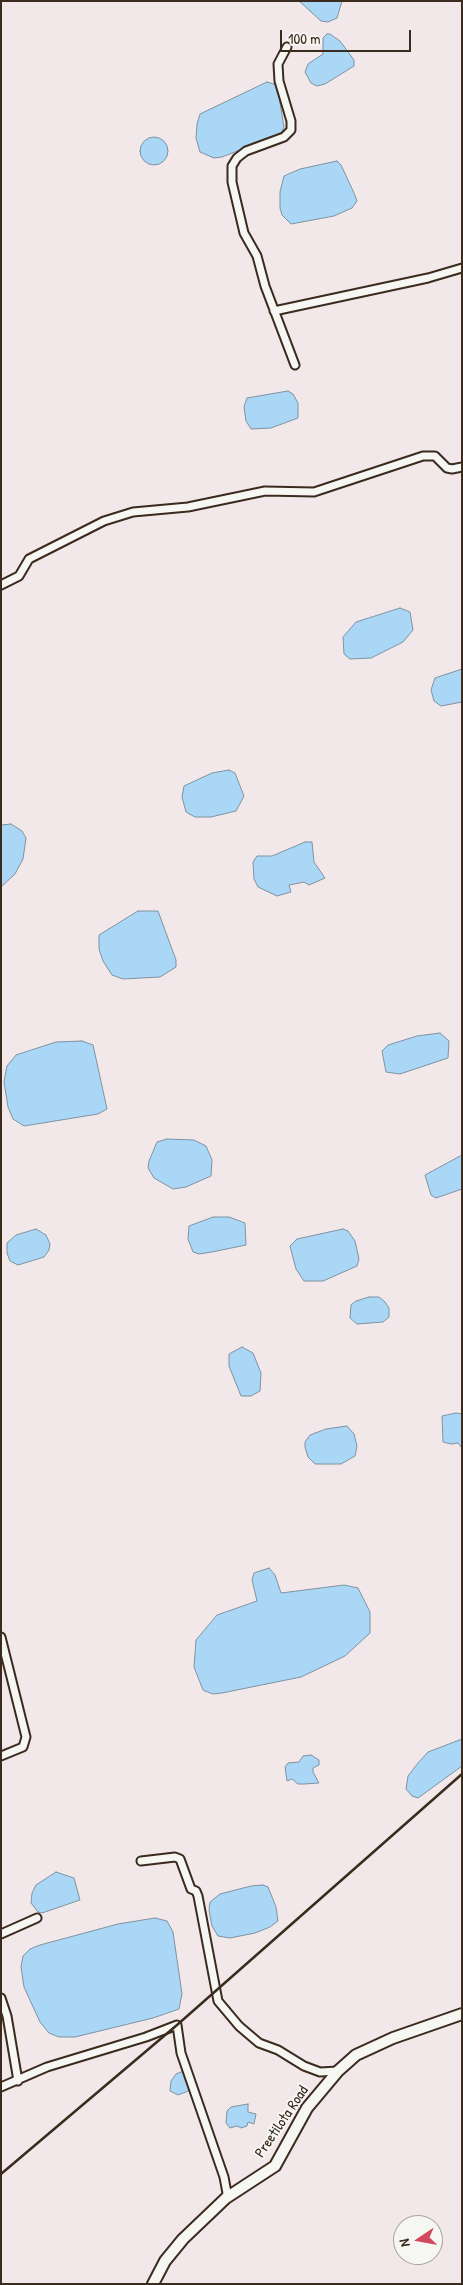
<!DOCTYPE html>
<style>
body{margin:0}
#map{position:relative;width:463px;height:2285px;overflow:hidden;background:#f3e8e9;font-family:"Patrick Hand",sans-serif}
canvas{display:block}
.frame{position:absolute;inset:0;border:2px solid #3b2a1e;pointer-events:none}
.north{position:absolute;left:393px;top:2215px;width:50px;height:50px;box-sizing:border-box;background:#f6f6f2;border:1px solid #aba49d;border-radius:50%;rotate:258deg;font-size:14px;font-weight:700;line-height:20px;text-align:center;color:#3b2a1e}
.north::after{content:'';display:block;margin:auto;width:18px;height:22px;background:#d1495b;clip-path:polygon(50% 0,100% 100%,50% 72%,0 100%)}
.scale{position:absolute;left:280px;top:30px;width:131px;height:22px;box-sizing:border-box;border:2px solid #3b2a1e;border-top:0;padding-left:6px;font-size:15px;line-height:18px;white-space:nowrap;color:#3b2a1e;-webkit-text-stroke:4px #f6f6f2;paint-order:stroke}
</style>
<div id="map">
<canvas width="463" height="2285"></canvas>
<div class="frame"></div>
<div class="north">N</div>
<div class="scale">100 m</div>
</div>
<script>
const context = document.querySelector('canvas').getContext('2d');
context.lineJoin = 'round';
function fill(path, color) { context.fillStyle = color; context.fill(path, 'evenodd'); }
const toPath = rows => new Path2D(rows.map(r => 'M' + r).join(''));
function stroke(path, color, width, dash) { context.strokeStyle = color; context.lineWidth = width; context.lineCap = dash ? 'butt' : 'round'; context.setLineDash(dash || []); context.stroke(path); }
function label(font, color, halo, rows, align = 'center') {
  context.font = font + ' "Patrick Hand",sans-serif'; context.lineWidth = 4; context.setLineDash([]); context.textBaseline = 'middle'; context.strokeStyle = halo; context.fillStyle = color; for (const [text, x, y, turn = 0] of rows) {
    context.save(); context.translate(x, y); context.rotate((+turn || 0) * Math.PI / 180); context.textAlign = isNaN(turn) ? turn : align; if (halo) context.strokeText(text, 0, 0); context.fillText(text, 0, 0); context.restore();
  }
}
const water = toPath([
 [299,1,342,1,337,18,328,22,321,21,299,1],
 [327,34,330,34,340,41,354,60,354,66,325,84,317,86,311,83,305,72,308,64,323,54,323,38,327,34],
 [267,82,277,85,284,127,281,134,222,157,214,158,200,152,196,138,197,124,200,114,267,82],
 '140 151a14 14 0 1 1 28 0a14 14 0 1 1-28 0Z',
 [337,161,341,165,354,193,357,201,352,208,334,216,291,224,282,215,280,208,280,192,284,176,300,169,337,161],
 [288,391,293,394,298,403,298,418,271,428,251,429,246,421,244,407,247,398,288,391],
 [400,608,410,612,413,630,403,642,371,658,350,659,344,654,343,637,356,622,400,608],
 [462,669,462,702,441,706,434,701,431,690,435,678,462,669],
 [229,770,235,773,244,796,236,811,211,817,195,817,186,812,182,797,184,786,212,773,229,770],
 [11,824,22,831,26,838,23,859,15,874,1,887,1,825,11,824],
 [305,842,312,842,314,862,325,878,309,885,304,882,289,885,291,892,277,896,258,887,254,879,253,862,257,856,272,856,305,842],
 [138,911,158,911,176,960,176,967,160,977,123,979,112,975,103,961,99,949,99,935,138,911],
 [440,1033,449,1041,448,1058,400,1074,386,1072,382,1051,388,1045,417,1036,440,1033],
 [82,1041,93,1045,107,1109,98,1114,24,1126,13,1119,8,1107,4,1082,7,1066,16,1055,56,1042,82,1041],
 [167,1139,194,1140,206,1146,212,1160,211,1176,186,1187,173,1189,154,1178,148,1168,149,1161,157,1142,167,1139],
 [462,1155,462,1189,436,1198,431,1195,425,1175,462,1155],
 [213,1217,229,1217,245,1223,246,1245,212,1252,199,1254,193,1252,188,1239,189,1226,213,1217],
 [36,1229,46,1235,50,1244,49,1250,44,1257,18,1265,10,1261,7,1253,7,1243,16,1235,36,1229],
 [343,1229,348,1231,355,1241,359,1259,357,1266,323,1281,304,1281,296,1269,290,1246,297,1239,343,1229],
 [369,1297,379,1297,385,1302,389,1308,389,1317,383,1322,357,1324,350,1318,351,1305,356,1301,369,1297],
 [242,1347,253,1353,261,1373,260,1391,251,1396,241,1396,229,1366,229,1354,242,1347],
 [456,1413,462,1414,462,1448,458,1443,451,1444,443,1442,442,1416,456,1413],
 [347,1426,354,1434,357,1446,355,1456,341,1464,315,1464,308,1457,305,1447,305,1442,310,1435,326,1429,347,1426],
 [269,1568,275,1575,281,1593,344,1585,358,1588,370,1612,370,1633,345,1656,301,1677,222,1693,213,1694,205,1691,203,1690,194,1667,196,1640,217,1615,257,1601,252,1580,254,1573,269,1568],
 [462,1739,462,1766,418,1798,412,1796,406,1789,408,1776,418,1763,428,1752,462,1739],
 [311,1755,319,1760,319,1765,313,1768,313,1772,319,1783,304,1784,298,1784,292,1779,287,1781,285,1767,288,1763,299,1762,303,1756,311,1755],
 [56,1872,74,1878,80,1900,42,1913,38,1912,31,1903,32,1893,36,1885,56,1872],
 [263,1885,268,1887,276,1907,278,1921,270,1927,255,1933,230,1938,218,1936,212,1926,209,1910,210,1902,220,1894,251,1886,263,1885],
 [155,1918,167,1921,173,1932,182,1994,179,2009,153,2018,75,2037,59,2037,49,2033,40,2022,24,1987,21,1967,23,1956,30,1949,40,1945,118,1924,155,1918],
 [186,2070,191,2090,178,2095,170,2091,171,2081,176,2074,186,2070],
 [248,2104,248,2112,256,2114,254,2124,248,2122,247,2126,241,2128,237,2126,230,2128,226,2123,227,2111,231,2107,248,2104]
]);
const street = toPath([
 [287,47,278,64,279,81,291,121,291,130,284,137,246,151,237,158,232,166,232,182,244,233,257,256,265,286,295,365],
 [274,311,428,278,462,268],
 [1,585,19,576,29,559,104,521,133,512,188,507,265,491,314,492,423,456,435,456,447,468,452,469,462,467],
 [1,1637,26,1737,23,1747,1,1756],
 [141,1861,175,1857,180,1859,191,1889,196,1891,198,1896,218,2001,239,2026,259,2043,278,2050,304,2066,320,2072,338,2071],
 [1,1934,37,1918],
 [1,1998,7,2016,18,2081],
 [1,2087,47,2067,146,2037,177,2025,181,2053,224,2177,227,2193,226,2198]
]);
const secondary = toPath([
 [153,2284,165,2261,183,2239,226,2198,275,2166,307,2108,338,2071,356,2055,393,2038,462,2014]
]);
const rail = toPath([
 [1,2174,177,2025,462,1774]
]);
const streetNames = [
 ["Preetilota Road",282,2122,-56]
];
fill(water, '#abd7f7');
stroke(water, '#7e92a0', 1);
stroke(street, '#3b2a1e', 11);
stroke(secondary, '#3b2a1e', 14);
stroke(street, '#f6f6f2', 7);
stroke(secondary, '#f6f6f2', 10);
stroke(rail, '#3b2a1e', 2.5);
label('15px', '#3b2a1e', '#f6f6f2', streetNames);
</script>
